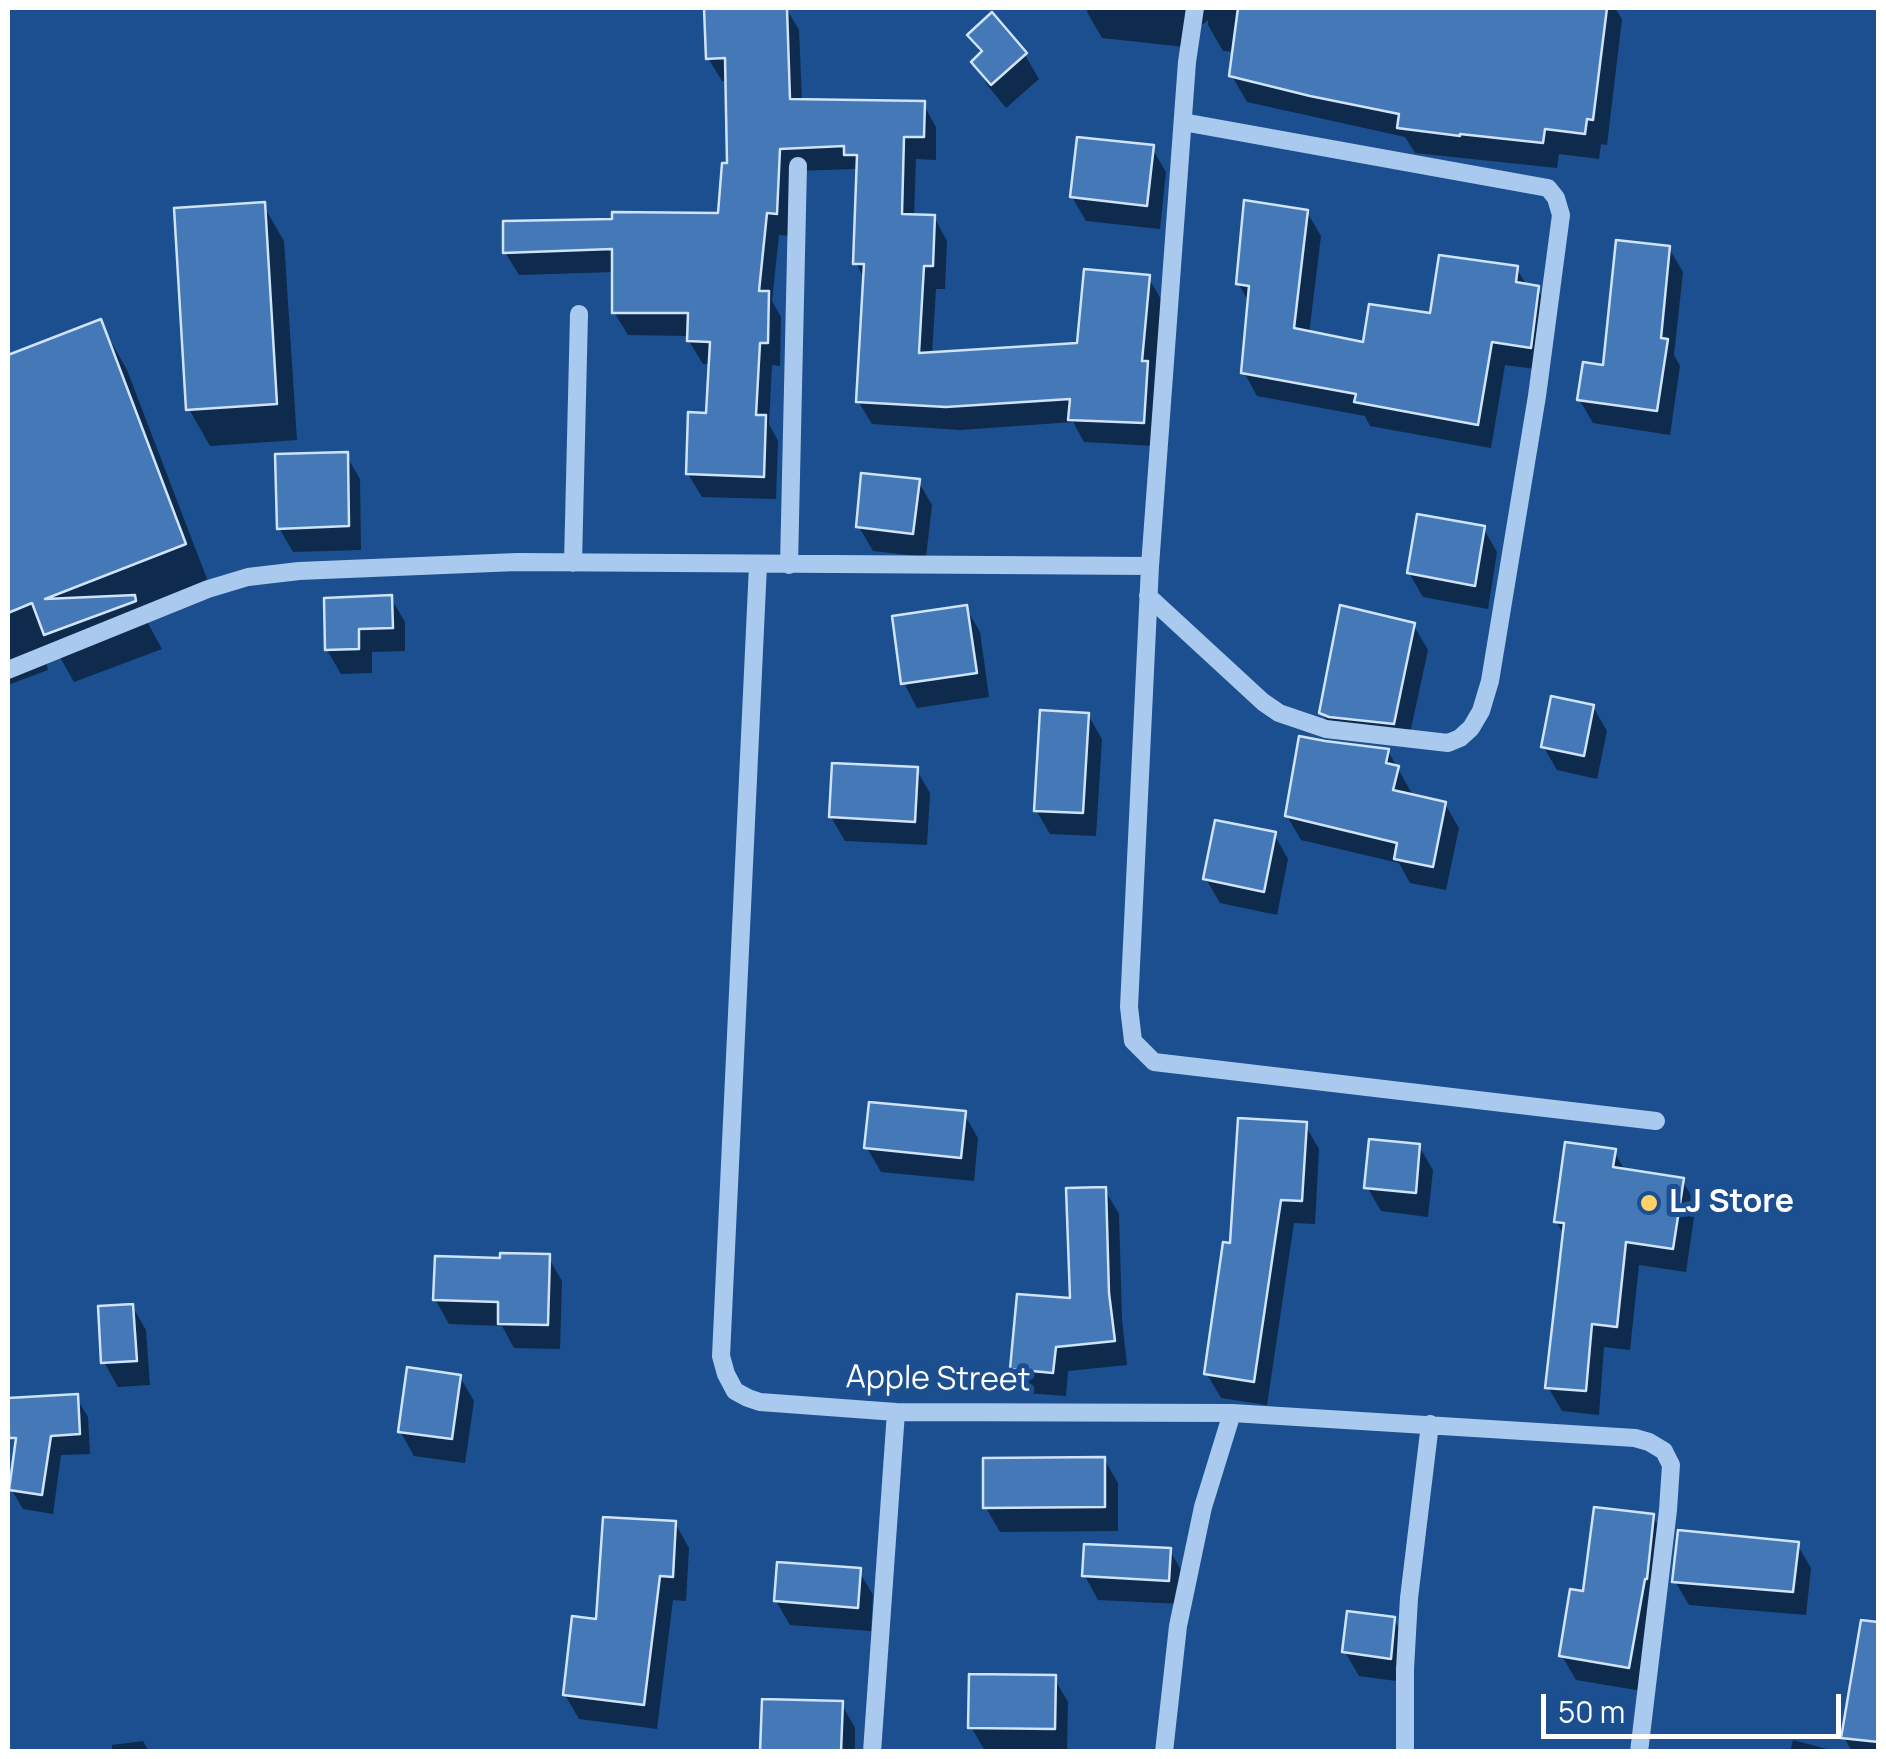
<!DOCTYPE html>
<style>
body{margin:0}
#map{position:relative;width:1886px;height:1759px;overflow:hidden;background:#1b4f8f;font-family:Manrope,sans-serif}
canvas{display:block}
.frame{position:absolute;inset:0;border:10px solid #fff;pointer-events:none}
.scale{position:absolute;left:1541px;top:1694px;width:300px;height:45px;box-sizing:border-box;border:5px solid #fff;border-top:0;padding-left:12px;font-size:30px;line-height:35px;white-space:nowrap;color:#fff;-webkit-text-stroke:8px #1b4f8f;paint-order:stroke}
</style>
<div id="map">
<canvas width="1886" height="1759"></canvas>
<div class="frame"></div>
<div class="scale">50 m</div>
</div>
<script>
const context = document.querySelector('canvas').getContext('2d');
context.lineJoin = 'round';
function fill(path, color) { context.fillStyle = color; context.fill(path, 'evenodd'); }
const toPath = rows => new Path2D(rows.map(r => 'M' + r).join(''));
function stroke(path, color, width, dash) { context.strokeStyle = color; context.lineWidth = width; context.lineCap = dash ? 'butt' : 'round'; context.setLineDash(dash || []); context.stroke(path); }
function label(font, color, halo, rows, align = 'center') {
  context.font = font + ' Manrope,sans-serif'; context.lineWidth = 10; context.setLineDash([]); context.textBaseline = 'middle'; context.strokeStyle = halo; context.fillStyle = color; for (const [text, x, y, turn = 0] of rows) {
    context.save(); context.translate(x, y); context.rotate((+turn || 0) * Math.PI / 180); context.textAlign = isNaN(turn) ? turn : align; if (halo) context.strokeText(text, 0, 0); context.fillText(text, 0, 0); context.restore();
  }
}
const shadow = toPath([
 [786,8,799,30,802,102,923,104,936,127,936,160,916,159,914,217,934,217,947,241,945,289,936,289,932,354,1080,345,1148,277,1162,301,1155,378,1160,387,1156,446,1084,442,1073,422,960,430,872,424,858,401,865,280,856,263,859,175,855,169,792,171,789,236,779,235,772,301,781,317,780,366,772,365,769,424,778,441,776,499,702,497,688,474,708,415,711,364,703,364,689,341,689,336,628,335,614,312,614,272,519,275,505,252,721,215,730,166,728,81,722,81,708,58,707,10],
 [1087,8,1615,8,1622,19,1607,145,1601,144,1599,159,1559,154,1557,168,1415,153,1405,137,1247,102,1232,76,1235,52,1223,51,1208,25,1208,20,1198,28,1194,48,1102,38,1087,12],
 [970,35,1025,55,1039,79,1006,108,988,86,974,62,982,55],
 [1152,148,1166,172,1160,229,1086,221,1072,197],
 [263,205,284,241,297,440,210,446,189,409],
 [1307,212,1321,236,1309,334,1365,345,1432,316,1517,269,1527,286,1537,288,1551,312,1543,370,1505,365,1491,448,1370,426,1365,416,1257,396,1244,372,1250,304,1238,283],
 [1669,248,1683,272,1674,355,1680,366,1670,435,1593,423,1579,399,1605,368],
 [100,322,127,370,212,592,145,618,162,649,74,682,57,652,45,657,48,670,8,685,8,358],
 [346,455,360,479,361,550,293,552,279,528],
 [918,481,932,505,926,557,873,551,859,527],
 [1483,528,1497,552,1488,609,1423,597,1409,573],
 [391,598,405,622,405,651,372,652,372,673,341,674,327,650],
 [966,608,980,632,989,697,917,708,904,683],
 [1414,626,1428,650,1407,747,1336,737,1322,713],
 [1593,707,1607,731,1597,779,1557,770,1543,746],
 [1088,715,1102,739,1096,836,1050,834,1036,810],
 [1388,751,1411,792,1410,797,1445,804,1459,828,1446,890,1410,883,1399,863,1301,840,1287,816],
 [916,769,930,793,927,845,845,841,831,817],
 [1274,834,1288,859,1277,915,1220,903,1206,879],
 [964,1114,978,1138,974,1181,881,1172,867,1148],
 [1305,1125,1319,1149,1315,1224,1294,1223,1267,1405,1221,1398,1207,1374,1233,1246],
 [1419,1146,1433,1170,1428,1217,1381,1211,1367,1187],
 [1614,1152,1626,1172,1682,1180,1696,1204,1686,1272,1639,1265,1630,1350,1604,1347,1599,1415,1562,1411,1548,1387,1565,1237,1556,1221],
 [1105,1190,1119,1214,1122,1319,1127,1365,1068,1371,1066,1396,1027,1393,1013,1369,1073,1301],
 [548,1257,562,1281,560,1349,514,1348,502,1326,449,1324,435,1299,502,1261],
 [132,1306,146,1330,150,1385,118,1387,104,1362],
 [460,1377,474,1401,465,1463,414,1456,400,1431],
 [76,1397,88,1417,90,1454,61,1455,53,1514,23,1509,11,1489,18,1447,12,1437],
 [1104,1459,1118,1483,1118,1531,1000,1532,986,1508],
 [1653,1516,1667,1541,1642,1691,1576,1680,1562,1656,1585,1594],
 [675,1523,689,1548,686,1601,673,1600,657,1729,579,1719,565,1695,599,1622],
 [1797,1544,1811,1568,1806,1615,1689,1605,1675,1581],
 [1170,1551,1184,1575,1182,1604,1098,1600,1085,1576],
 [859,1571,873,1595,871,1631,790,1625,776,1601],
 [1394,1619,1408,1644,1404,1682,1359,1676,1345,1652],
 [1854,1675,1878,1679,1878,1752,1852,1752,1844,1737],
 [1054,1678,1068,1702,1067,1752,985,1751,971,1727],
 [841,1703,855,1728,855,1752,763,1752],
 [1793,1740,1838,1752,1790,1752],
 [143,1741,149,1752,112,1752,112,1745]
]);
const building = toPath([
 [704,8,787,8,790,99,925,101,924,137,904,137,902,214,935,215,933,266,924,266,919,353,1077,343,1084,269,1150,275,1142,361,1148,361,1144,423,1068,420,1070,399,946,407,856,402,864,264,853,264,857,155,844,155,844,146,780,149,777,214,767,213,759,291,769,291,768,343,760,343,756,415,766,415,764,477,686,474,688,412,706,413,710,342,687,341,688,313,612,313,612,249,503,253,503,221,612,219,612,212,718,213,722,163,727,163,725,58,706,59,704,8],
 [1238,8,1607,8,1593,120,1587,119,1585,134,1545,129,1543,143,1460,134,1460,136,1397,128,1399,114,1310,96,1229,76,1238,8],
 [992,12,1027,53,991,85,971,62,982,51,967,35,992,12],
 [1077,137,1154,145,1147,206,1070,197,1077,137],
 [1244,200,1308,210,1294,328,1363,342,1369,304,1430,313,1439,255,1518,266,1516,282,1539,286,1531,348,1492,342,1478,425,1354,402,1356,394,1241,373,1249,286,1236,284,1244,200],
 [265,202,277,404,186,410,174,208,265,202],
 [1616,240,1670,246,1661,338,1668,339,1657,411,1577,400,1583,362,1603,365,1616,240],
 [101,319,186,544,45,599,135,595,136,601,44,635,32,603,8,613,8,355,101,319],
 [348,452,349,526,277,529,275,454,348,452],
 [861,473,920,479,913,534,856,527,861,473],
 [1417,514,1485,526,1475,586,1407,573,1417,514],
 [392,595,393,628,359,629,359,649,325,650,324,598,392,595],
 [967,605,977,673,901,684,892,616,967,605],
 [1340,605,1415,623,1394,724,1329,717,1319,713,1340,605],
 [1551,696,1594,705,1584,756,1541,747,1551,696],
 [1040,710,1089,713,1083,813,1034,811,1040,710],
 [1299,736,1325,741,1389,749,1386,763,1399,766,1393,790,1446,802,1433,867,1394,859,1397,843,1285,816,1299,736],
 [832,763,918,767,915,822,829,817,832,763],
 [1215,820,1276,832,1264,892,1203,879,1215,820],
 [869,1102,966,1111,961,1158,864,1148,869,1102],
 [1238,1118,1307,1122,1302,1201,1281,1200,1254,1382,1204,1374,1223,1242,1230,1243,1238,1118],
 [1369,1139,1420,1144,1416,1193,1364,1188,1369,1139],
 [1565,1142,1616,1149,1613,1167,1684,1178,1673,1249,1626,1242,1617,1327,1592,1324,1586,1391,1545,1388,1564,1223,1554,1222,1565,1142],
 [1106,1187,1109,1293,1115,1341,1056,1347,1053,1373,1010,1369,1017,1294,1070,1298,1066,1188,1106,1187],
 [500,1253,550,1254,548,1325,498,1324,498,1302,433,1300,435,1256,500,1258,500,1253],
 [133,1304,137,1361,101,1363,98,1306,133,1304],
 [407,1367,461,1375,452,1439,398,1432,407,1367],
 [78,1394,80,1434,51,1436,42,1495,9,1490,16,1438,9,1438,8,1398,78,1394],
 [1105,1457,1105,1507,983,1508,983,1458,1105,1457],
 [1594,1507,1654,1514,1647,1579,1645,1579,1629,1668,1559,1656,1570,1589,1583,1591,1594,1507],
 [603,1517,676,1521,673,1577,660,1576,644,1705,563,1695,572,1616,596,1619,603,1517],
 [1678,1530,1799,1542,1793,1592,1672,1582,1678,1530],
 [1084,1544,1171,1548,1169,1581,1082,1576,1084,1544],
 [777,1562,861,1568,858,1608,774,1601,777,1562],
 [1347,1611,1395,1617,1391,1659,1342,1652,1347,1611],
 [1861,1620,1878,1622,1878,1742,1841,1738,1861,1620],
 [969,1674,1056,1675,1055,1729,968,1728,969,1674],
 [762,1699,843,1701,841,1752,760,1752,762,1699]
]);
const minor = toPath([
 [1195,8,1187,62,1150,566,1129,1007,1133,1041,1154,1062,1656,1121],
 [573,563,579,314],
 [758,565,721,1356,726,1374,735,1391,748,1398,760,1402,896,1412,1232,1413,1635,1438,1649,1442,1664,1451,1671,1465,1668,1510,1639,1752],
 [789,565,798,166],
 [1148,596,1263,702,1279,713,1326,729,1448,743,1460,738,1471,728,1481,711,1490,681,1537,396,1561,215,1556,198,1548,188,1183,122],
 [8,670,208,589,248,577,299,571,517,562,1150,566],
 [872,1752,896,1412],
 [1164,1752,1178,1626,1203,1507,1232,1413],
 [1405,1752,1405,1669,1409,1598,1430,1424]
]);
const markers = [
 [1649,1203,10,"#ffd166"]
];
const poiNames = [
 ["LJ Store",1669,1203]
];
const streetNames = [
 ["Apple Street",938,1380,1]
];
fill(shadow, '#0007');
fill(building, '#4478b7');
stroke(building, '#cfe3fa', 2.5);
stroke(minor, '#a9c9ee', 18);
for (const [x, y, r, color] of markers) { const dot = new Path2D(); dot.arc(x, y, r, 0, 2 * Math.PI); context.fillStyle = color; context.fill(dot); stroke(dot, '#1b4f8f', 4); }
label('bold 32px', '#fff', '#1b4f8f', poiNames, 'left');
label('32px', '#fff', '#1b4f8f', streetNames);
</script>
